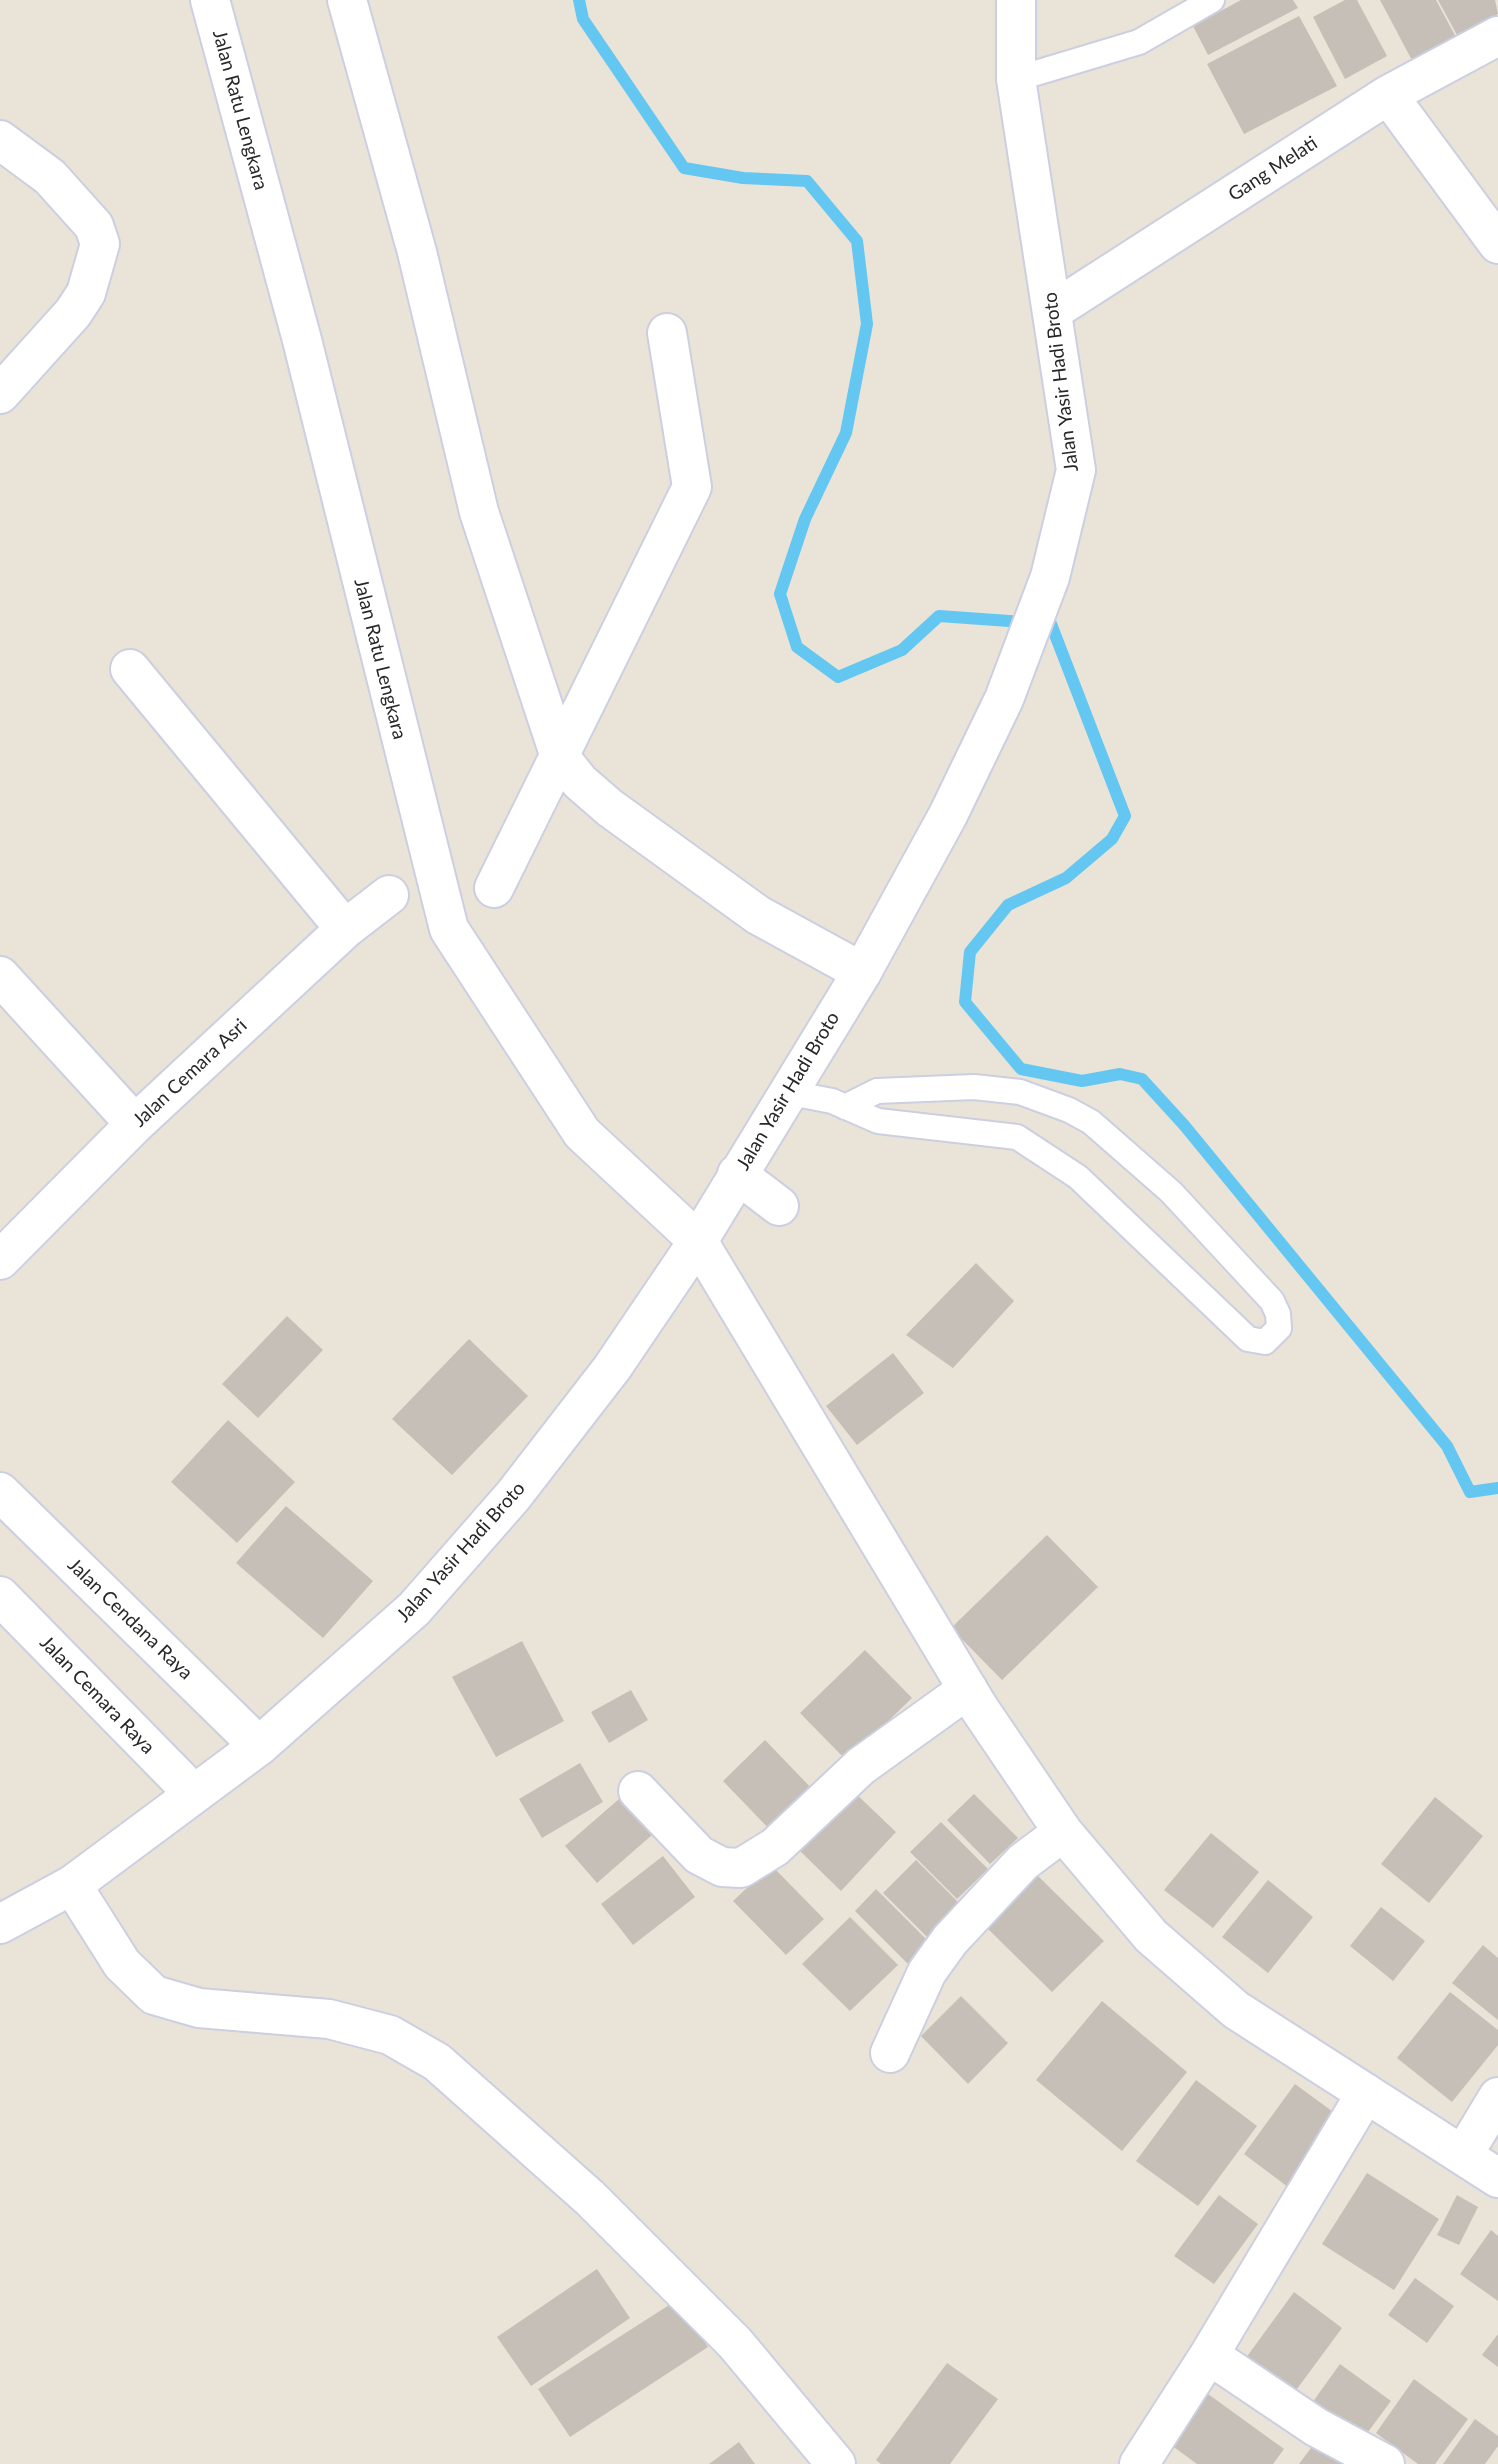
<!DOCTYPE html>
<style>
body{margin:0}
canvas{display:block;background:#eae3d7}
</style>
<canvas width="1498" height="2464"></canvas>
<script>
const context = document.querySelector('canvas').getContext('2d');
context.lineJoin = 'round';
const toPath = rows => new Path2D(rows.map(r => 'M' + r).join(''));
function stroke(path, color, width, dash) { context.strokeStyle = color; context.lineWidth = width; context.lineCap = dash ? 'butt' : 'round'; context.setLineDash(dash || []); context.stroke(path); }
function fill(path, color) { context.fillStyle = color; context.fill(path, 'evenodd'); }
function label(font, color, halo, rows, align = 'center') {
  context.font = font + ' Lato,sans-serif'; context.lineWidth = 7; context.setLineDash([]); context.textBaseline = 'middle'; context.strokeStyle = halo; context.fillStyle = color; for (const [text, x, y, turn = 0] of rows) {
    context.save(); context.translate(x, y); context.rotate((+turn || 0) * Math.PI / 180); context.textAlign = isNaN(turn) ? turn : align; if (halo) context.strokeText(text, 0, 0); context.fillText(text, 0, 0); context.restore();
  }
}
const stream = toPath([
 [579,0,583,19,684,168,743,178,807,181,857,241,867,324,846,433,805,519,780,594,797,647,838,677,902,650,939,616,1051,624,1125,816,1112,839,1066,878,1008,905,970,952,965,1002,1021,1069,1082,1081,1120,1074,1142,1079,1184,1125,1447,1446,1470,1492,1498,1488]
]);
const building = toPath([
 [1241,0,1293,0,1298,8,1208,55,1193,26],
 [1345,0,1357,0,1387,56,1345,79,1313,17],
 [1380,0,1436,0,1458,41,1414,64],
 [1438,0,1495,0,1498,14,1457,35],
 [1299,16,1337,86,1244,134,1207,64],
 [976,1263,1014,1301,953,1368,906,1335],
 [287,1316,323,1350,258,1418,222,1384],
 [469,1339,528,1396,452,1475,392,1419],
 [893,1353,924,1393,857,1445,826,1406],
 [228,1420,295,1482,237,1543,171,1482],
 [286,1506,373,1581,323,1638,236,1563],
 [1047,1535,1098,1587,1002,1680,951,1628],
 [522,1641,564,1721,496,1757,452,1677],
 [865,1650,912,1698,847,1761,800,1713],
 [631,1690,648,1720,609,1743,591,1712],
 [765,1740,817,1794,775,1835,723,1781],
 [580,1763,603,1802,542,1838,519,1799],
 [854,1792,896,1832,841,1891,799,1850],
 [974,1794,1018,1838,990,1864,947,1820],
 [1435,1797,1483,1836,1429,1903,1381,1864],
 [619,1799,652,1835,597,1883,565,1846],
 [941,1822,988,1869,957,1899,910,1852],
 [1211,1833,1259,1872,1213,1928,1164,1890],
 [663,1856,695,1897,633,1945,601,1904],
 [916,1860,960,1904,927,1937,883,1893],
 [771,1865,824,1919,786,1955,733,1901],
 [1036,1874,1104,1941,1052,1992,984,1925],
 [1268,1880,1313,1917,1268,1973,1222,1937],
 [876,1889,933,1946,912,1968,855,1911],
 [1381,1907,1425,1941,1393,1981,1350,1946],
 [850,1917,898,1965,850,2011,802,1964],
 [1483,1945,1498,1958,1498,2020,1452,1983],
 [1450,1992,1498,2030,1498,2045,1452,2102,1397,2058],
 [961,1996,1008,2043,968,2084,921,2036],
 [1102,2001,1187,2072,1122,2151,1036,2080],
 [1196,2080,1257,2126,1198,2206,1136,2161],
 [1295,2084,1340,2117,1288,2187,1244,2154],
 [1367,2173,1439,2219,1394,2290,1322,2244],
 [1219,2195,1258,2224,1214,2284,1174,2256],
 [1457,2195,1478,2207,1459,2245,1437,2235],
 [1491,2230,1498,2236,1498,2301,1460,2274],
 [597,2269,630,2318,531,2386,497,2337],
 [1415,2278,1454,2306,1427,2343,1388,2315],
 [1294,2292,1342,2328,1291,2397,1243,2362],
 [677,2300,708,2347,570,2437,538,2389],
 [1498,2334,1498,2367,1482,2355],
 [947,2363,998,2399,950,2464,881,2464,876,2460],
 [1340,2364,1391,2401,1362,2440,1312,2403],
 [1414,2379,1468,2419,1435,2464,1418,2464,1376,2433],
 [1208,2394,1284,2449,1273,2464,1197,2464,1171,2445],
 [1475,2419,1498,2436,1498,2446,1485,2464,1443,2464],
 [1320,2436,1348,2464,1299,2464],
 [739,2442,755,2464,709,2464]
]);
const service = toPath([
 [1016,79,1139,42,1212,0],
 [786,1092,832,1101,878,1121,1017,1137,1078,1177,1248,1339,1265,1342,1279,1328,1278,1314,1272,1301,1171,1192,1091,1122,1069,1110,1020,1092,974,1087,877,1091,845,1107]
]);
const minor = toPath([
 [210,0,302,340,449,929,582,1133,698,1241,979,1708,1063,1832,1151,1936,1236,2010,1498,2178],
 [347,0,417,252,479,512,560,757,580,782,610,808,758,915,862,972],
 [1388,95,1498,244],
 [0,140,50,177,94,226,100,244,86,293,73,313,0,394],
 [1054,310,1388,95,1498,36],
 [130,669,345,929],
 [494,888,692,487,667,333],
 [0,976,135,1124],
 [737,1174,779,1206],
 [0,1260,135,1124,345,929,389,895],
 [0,1492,259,1746],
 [0,1596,194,1794],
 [638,1791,699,1855,722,1867,741,1868,775,1847,861,1766,968,1689],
 [72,1885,122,1964,154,1995,199,2008,329,2019,390,2035,437,2062,590,2198,735,2343,836,2464],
 [890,2053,927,1972,950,1940,1023,1862,1063,1832],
 [1463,2155,1498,2097],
 [1209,2355,1316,2427,1385,2464],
 [1139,2464,1209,2355,1366,2093]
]);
const tertiary = toPath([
 [0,1924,72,1885,259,1746,414,1609,513,1496,612,1368,698,1241,862,972,948,815,1004,699,1050,577,1076,470,1016,79,1016,0]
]);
const streetNames = [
 ["Jalan Ratu Lengkara",240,110,75],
 ["Gang Melati",1273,169,-33],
 ["Jalan Yasir Hadi Broto",1061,382,-97],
 ["Jalan Ratu Lengkara",380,659,76],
 ["Jalan Cemara Asri",190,1073,-43],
 ["Jalan Yasir Hadi Broto",788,1091,-59],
 ["Jalan Yasir Hadi Broto",461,1552,-48],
 ["Jalan Cendana Raya",130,1619,44],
 ["Jalan Cemara Raya",97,1695,46]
];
stroke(stream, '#64c7f2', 12);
fill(building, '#c5bfb7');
stroke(service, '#cccfe1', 28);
stroke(minor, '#cccfe1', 42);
stroke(tertiary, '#cccfe1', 42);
stroke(service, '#fff', 24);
stroke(minor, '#fff', 38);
stroke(tertiary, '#fff', 38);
label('19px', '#272727', '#fff', streetNames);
</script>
